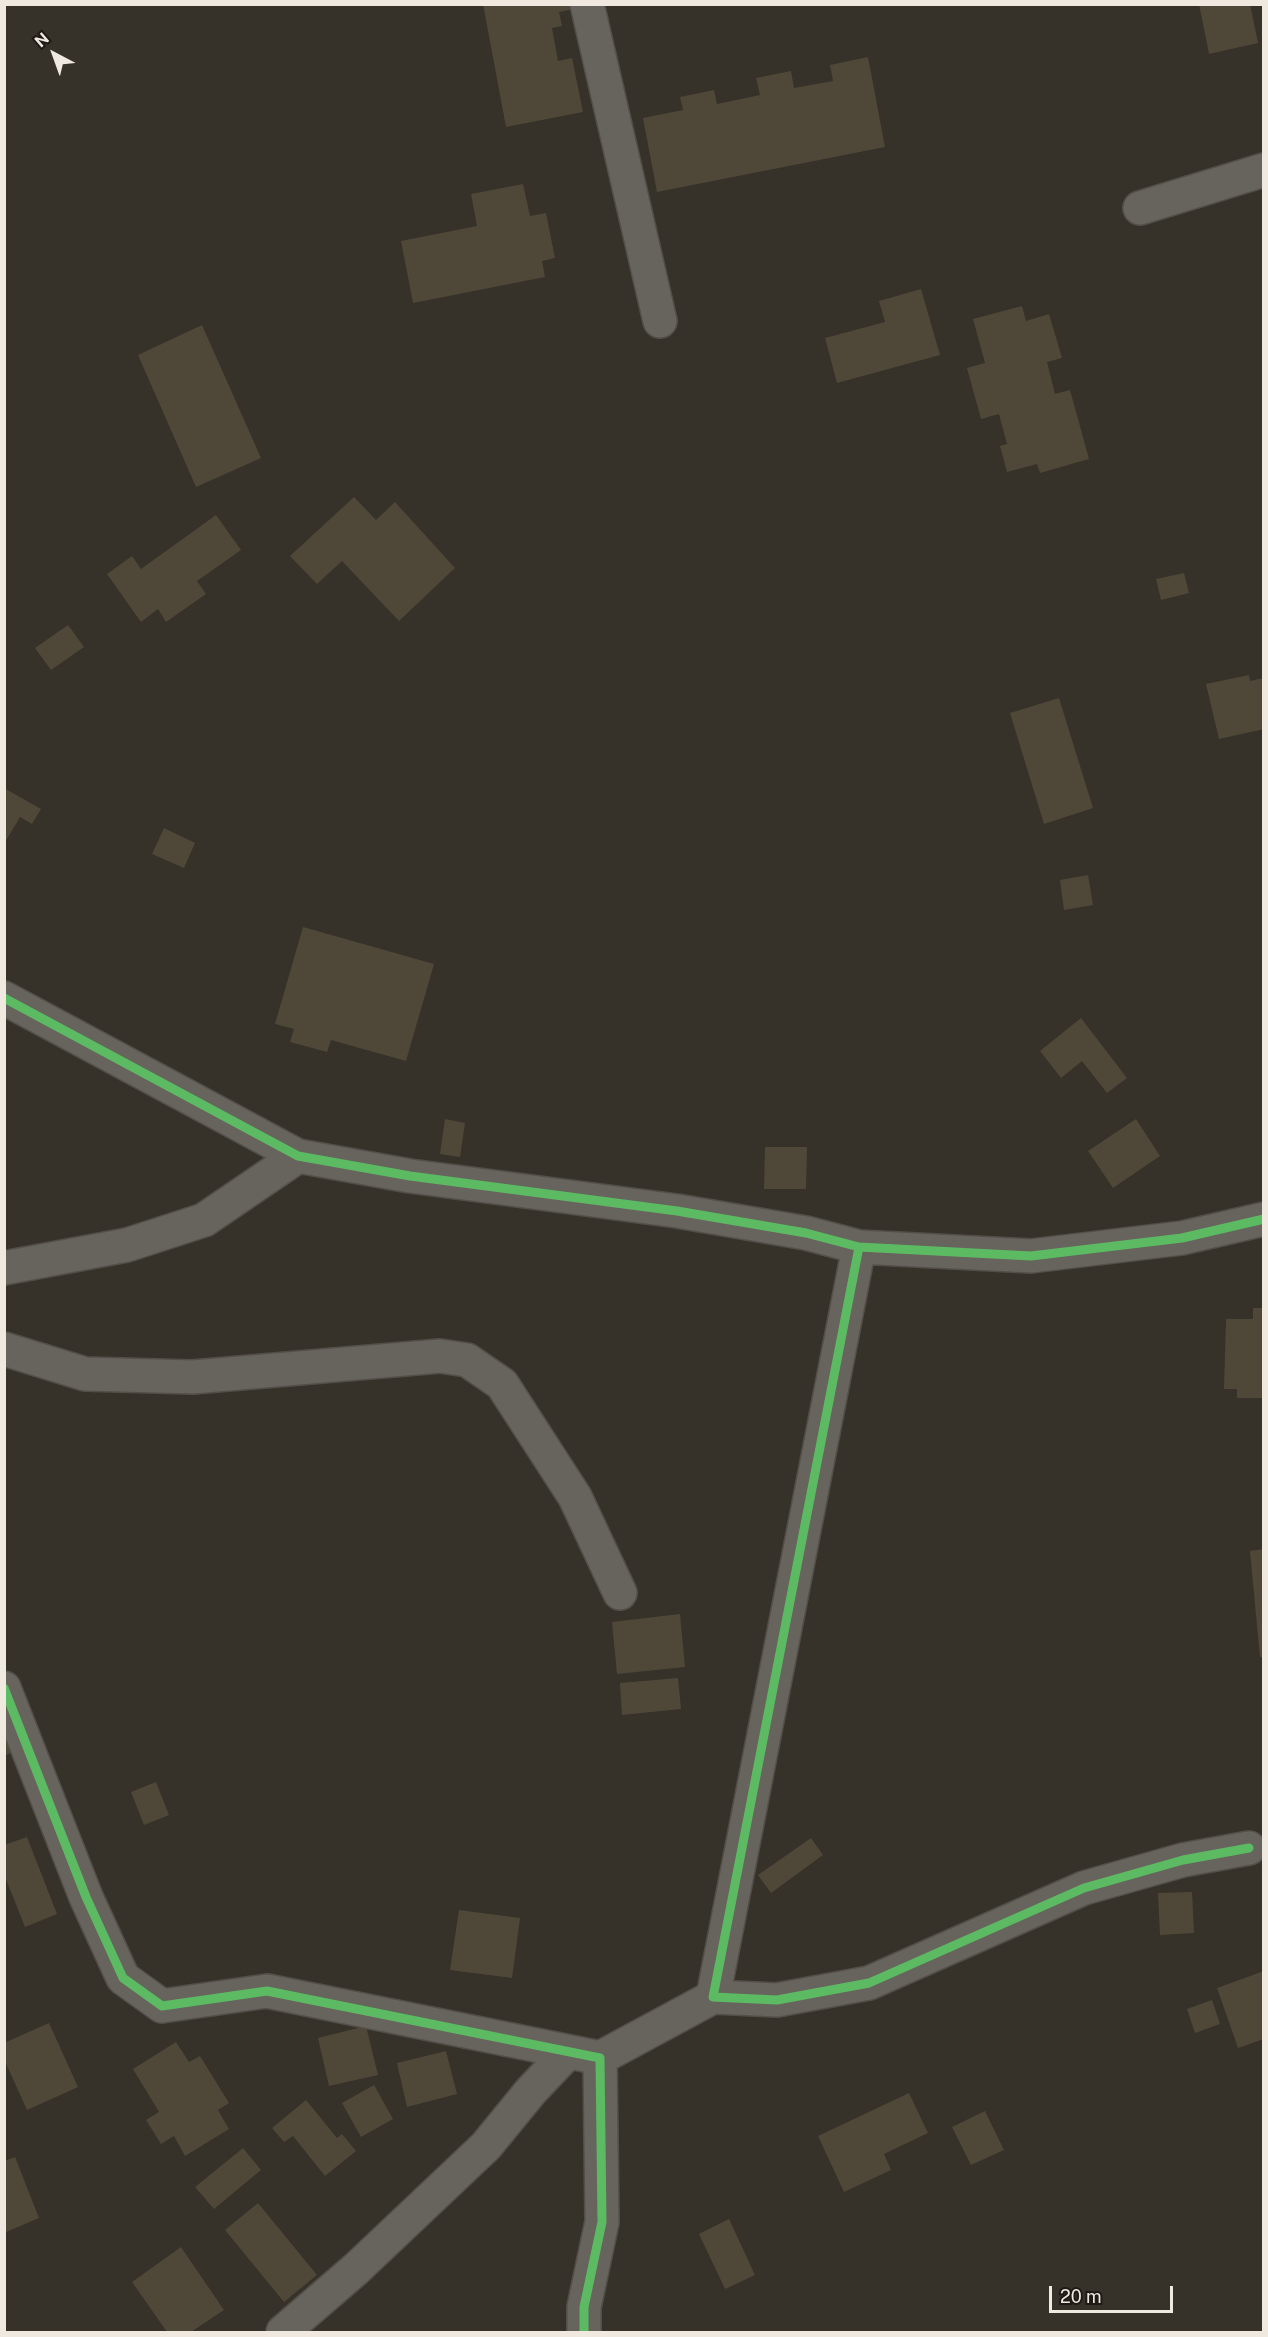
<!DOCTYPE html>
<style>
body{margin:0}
#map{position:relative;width:1268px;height:2337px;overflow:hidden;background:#363129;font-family:"Public Sans",sans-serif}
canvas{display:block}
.frame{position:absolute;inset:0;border:6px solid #f0e9e0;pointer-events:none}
.north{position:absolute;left:24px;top:24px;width:60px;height:60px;-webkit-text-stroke:4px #1f1a14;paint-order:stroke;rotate:319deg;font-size:16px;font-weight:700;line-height:24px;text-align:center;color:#f0e9e0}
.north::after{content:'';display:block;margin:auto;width:21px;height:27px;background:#f0e9e0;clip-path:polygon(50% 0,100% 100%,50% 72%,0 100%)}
.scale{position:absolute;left:1049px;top:2286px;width:124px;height:27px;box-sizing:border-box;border:3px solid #f0e9e0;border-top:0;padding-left:8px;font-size:18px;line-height:21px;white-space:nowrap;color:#f0e9e0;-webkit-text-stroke:4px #1f1a14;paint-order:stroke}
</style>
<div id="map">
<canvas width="1268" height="2337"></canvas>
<div class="frame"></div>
<div class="north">N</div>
<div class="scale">20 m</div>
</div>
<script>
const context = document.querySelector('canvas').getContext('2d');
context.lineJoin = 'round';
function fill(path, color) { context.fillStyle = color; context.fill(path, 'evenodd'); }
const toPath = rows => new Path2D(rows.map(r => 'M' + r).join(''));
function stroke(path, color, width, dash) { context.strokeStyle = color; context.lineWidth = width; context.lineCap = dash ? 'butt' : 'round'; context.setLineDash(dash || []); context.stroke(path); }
const building = toPath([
 [483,4,577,4,578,8,559,12,562,26,552,28,558,61,572,58,583,112,506,127],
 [1199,4,1250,4,1258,43,1209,54],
 [868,57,885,147,657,192,643,118,683,110,680,97,714,90,717,104,760,95,756,78,791,71,794,88,833,81,830,65],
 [523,184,530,216,546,213,555,258,542,261,545,277,413,303,401,241,477,226,471,194],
 [921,289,940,355,837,383,825,338,885,322,879,301],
 [1022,306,1026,321,1049,314,1062,358,1047,362,1055,394,1070,390,1089,459,1040,473,1037,464,1007,472,1000,446,1007,444,999,414,981,419,967,368,985,363,973,319],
 [202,325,261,458,196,487,138,355],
 [354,497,376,520,395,502,455,568,399,621,342,561,317,584,290,556],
 [216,515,241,550,197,581,206,594,166,622,158,609,141,622,107,574,132,556,141,569],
 [1184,573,1189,593,1161,600,1156,579],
 [68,625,84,647,51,670,35,648],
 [1249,675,1250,681,1264,678,1264,729,1219,739,1206,684],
 [1059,698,1093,808,1044,824,1010,713],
 [4,788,41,809,32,824,20,817,4,844],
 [164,828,195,843,184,868,152,854],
 [1088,875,1093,905,1064,910,1060,880],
 [303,927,434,964,406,1061,331,1040,327,1052,290,1042,294,1029,275,1024],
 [1081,1018,1127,1078,1107,1093,1082,1061,1061,1078,1040,1051],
 [445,1119,465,1123,460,1157,440,1154],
 [1136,1119,1160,1156,1113,1188,1088,1151],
 [765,1147,807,1147,806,1189,764,1189],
 [1253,1308,1264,1308,1264,1398,1237,1398,1237,1389,1224,1389,1226,1319,1253,1319],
 [1264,1549,1264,1657,1260,1657,1250,1551],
 [680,1614,685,1667,617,1674,612,1622],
 [678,1678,681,1709,622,1715,620,1683],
 [4,1735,13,1752,4,1756],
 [156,1782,169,1815,144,1825,131,1792],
 [27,1837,57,1914,25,1927,4,1874,4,1845],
 [811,1838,823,1855,771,1893,758,1875],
 [1192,1892,1194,1933,1160,1935,1158,1893],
 [459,1910,520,1918,512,1978,450,1970],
 [1264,1971,1264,2039,1238,2048,1217,1988],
 [1212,2000,1220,2024,1195,2033,1187,2009],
 [49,2023,78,2087,27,2110,4,2059,4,2043],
 [366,2026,378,2075,329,2086,318,2038],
 [176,2042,189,2062,200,2056,229,2103,218,2110,229,2129,185,2156,174,2136,161,2144,146,2120,159,2112,133,2069],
 [446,2051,457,2094,407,2107,397,2063],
 [374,2085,393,2119,361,2137,342,2103],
 [909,2093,928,2133,884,2154,891,2170,844,2192,818,2136],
 [306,2100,337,2138,342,2134,356,2151,325,2176,293,2136,284,2142,272,2128],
 [985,2111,1004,2150,971,2165,952,2127],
 [243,2148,261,2170,214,2209,195,2187],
 [15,2157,39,2218,4,2233,4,2161],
 [258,2203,317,2275,284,2302,225,2230],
 [729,2219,755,2275,725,2289,699,2234],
 [181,2247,224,2310,191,2332,167,2332,132,2282]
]);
const minor = toPath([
 [587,4,660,321],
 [1140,208,1264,170],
 [4,998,298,1156,410,1176,677,1211,806,1233,859,1247,1031,1256,1182,1238,1264,1219],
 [859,1247,713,1997,777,2000,869,1983,1084,1888,1183,1860,1249,1848],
 [4,1268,127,1245,204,1220,298,1156],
 [4,1349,85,1374,193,1377,440,1356,467,1360,502,1384,575,1497,620,1593],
 [4,1688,86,1897,123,1978,162,2006,267,1991,600,2058,602,2222,584,2307,584,2332],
 [600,2058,713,1997],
 [283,2332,356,2269,486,2146,531,2091,568,2052]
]);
const cycleway = toPath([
 [4,998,298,1156,410,1176,677,1211,806,1233,859,1247,1031,1256,1182,1238,1264,1219],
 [859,1247,713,1997,777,2000,869,1983,1084,1888,1183,1860,1249,1848],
 [4,1688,86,1897,123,1978,162,2006,267,1991,600,2058,602,2222,584,2307,584,2332]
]);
fill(building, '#4f4839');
stroke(minor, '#534f48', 36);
stroke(minor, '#67635d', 33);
stroke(cycleway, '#5cba63', 9);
</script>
